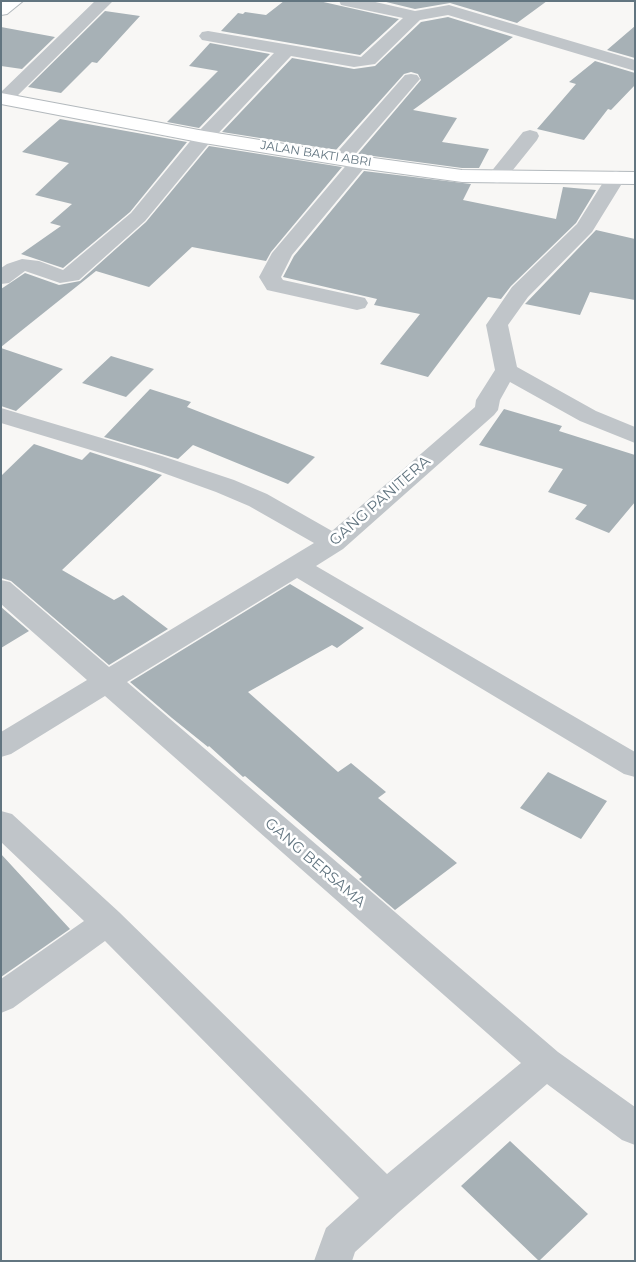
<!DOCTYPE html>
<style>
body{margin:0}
#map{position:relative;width:636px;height:1262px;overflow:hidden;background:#f8f7f5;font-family:Montserrat,sans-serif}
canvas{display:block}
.frame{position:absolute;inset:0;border:2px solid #627580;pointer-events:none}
</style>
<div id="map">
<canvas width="636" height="1262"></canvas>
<div class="frame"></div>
</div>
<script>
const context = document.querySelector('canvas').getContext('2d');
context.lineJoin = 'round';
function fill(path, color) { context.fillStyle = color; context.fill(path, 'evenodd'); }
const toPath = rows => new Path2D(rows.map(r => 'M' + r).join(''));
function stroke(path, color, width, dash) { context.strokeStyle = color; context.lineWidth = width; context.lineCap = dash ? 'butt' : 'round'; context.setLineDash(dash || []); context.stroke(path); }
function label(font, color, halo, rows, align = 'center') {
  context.font = font + ' Montserrat,sans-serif'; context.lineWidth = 5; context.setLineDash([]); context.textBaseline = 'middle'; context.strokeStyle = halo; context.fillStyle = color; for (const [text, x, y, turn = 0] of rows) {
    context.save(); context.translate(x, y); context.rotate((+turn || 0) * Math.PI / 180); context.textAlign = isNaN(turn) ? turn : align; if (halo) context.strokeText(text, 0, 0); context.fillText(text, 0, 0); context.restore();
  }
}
const building = toPath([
 [284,1,319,1,399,19,360,55,221,31,238,13,243,14,245,12,266,15],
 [382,1,547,1,517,23,450,3,415,9],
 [105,11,140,16,97,63,92,62,61,93,28,87],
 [448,17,513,37,413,110,457,118,442,142,489,149,479,168,462,168,358,154,421,80,418,74,411,72,404,74,336,150,222,132,292,58,354,69,375,66,421,22],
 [635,26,635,58,607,50],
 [1,27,55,37,22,69,1,66],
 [210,43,270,54,199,128,167,122,218,71,189,66],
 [595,61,635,73,635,85,611,110,608,109,584,140,537,129,576,84,569,82],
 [60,119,187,142,130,212,63,268,21,254,61,226,50,223,72,204,35,195,69,163,22,152],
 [209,146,342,167,271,252,266,261,192,247,149,287,96,271,1,347,1,289,25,273,59,285,80,281,146,222],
 [364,171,471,184,463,200,556,219,563,187,596,190,576,223,511,286,501,299,488,297,428,377,380,364,420,314,374,305,377,299,283,277,294,256],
 [596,230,635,239,635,300,590,292,580,315,525,304],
 [1,348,63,369,16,411,1,406],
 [111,356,154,369,126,397,82,383],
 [150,389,191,402,187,407,315,457,288,484,193,445,178,459,104,437],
 [504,409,562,426,559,431,635,455,635,502,609,533,575,519,587,505,548,492,563,469,479,445],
 [34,444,82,460,90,452,162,475,62,570,114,600,123,595,168,629,109,665,11,581,1,578,1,476],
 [290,584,364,628,337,648,332,645,248,692,338,772,351,763,386,792,378,798,457,863,395,910,359,879,362,877,245,776,243,777,209,746,208,747,172,718,130,682],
 [1,607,29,631,1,648],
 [548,772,607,801,581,839,520,808],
 [1,854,70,929,1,977],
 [510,1141,588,1214,539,1261,461,1186]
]);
const street = toPath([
 [95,1,113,1,10,103,1,104,1,92,95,1],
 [339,1,371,1,415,11,449,5,635,60,635,71,448,15,420,20,375,64,354,67,291,56,211,141,145,221,79,280,60,283,25,271,9,283,1,284,1,268,7,264,22,259,39,261,63,270,131,213,197,133,274,53,202,40,199,36,202,32,208,31,361,57,403,18,341,5,339,1],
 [411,74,417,75,420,79,352,158,359,156,366,158,369,162,292,255,281,277,283,280,365,298,368,303,365,308,357,310,267,290,259,277,272,253,349,162,342,164,335,162,332,158,405,75,411,74],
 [530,130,537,132,539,136,537,140,504,181,497,183,490,181,487,177,490,173,523,132,530,130],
 [616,171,623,173,626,177,592,232,528,297,508,325,517,367,596,411,635,427,635,443,580,421,510,382,500,400,498,410,494,415,343,549,316,566,635,752,635,777,624,774,297,578,127,682,558,1052,635,1107,635,1145,622,1140,547,1084,399,1212,355,1252,352,1261,314,1261,326,1228,359,1198,105,941,13,1008,1,1013,1,979,84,921,1,842,1,811,12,814,119,912,387,1174,521,1063,105,696,11,754,1,757,1,732,87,680,1,604,1,580,10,582,109,667,314,543,249,506,216,492,144,466,1,423,1,408,162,456,234,480,267,494,332,531,475,407,476,400,495,370,486,325,512,287,577,224,609,173,616,171]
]);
const secondary = toPath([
 [3,1,23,1,7,14,1,15,1,3,3,1],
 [1,93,204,131,359,156,462,170,635,172,635,184,462,182,359,168,204,143,1,104,1,93]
]);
const farStreetnames = [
 ["JALAN BAKTI ABRI",316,154,9]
];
const streetNames = [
 ["GANG PANITERA",380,501,-41],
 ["GANG BERSAMA",315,863,41]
];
fill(building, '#a7b1b6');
stroke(secondary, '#b3b9bd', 2);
fill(street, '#c0c5c9');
fill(secondary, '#fff');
label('12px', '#627580', '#fff', farStreetnames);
label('15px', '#627580', '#fff', streetNames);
</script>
